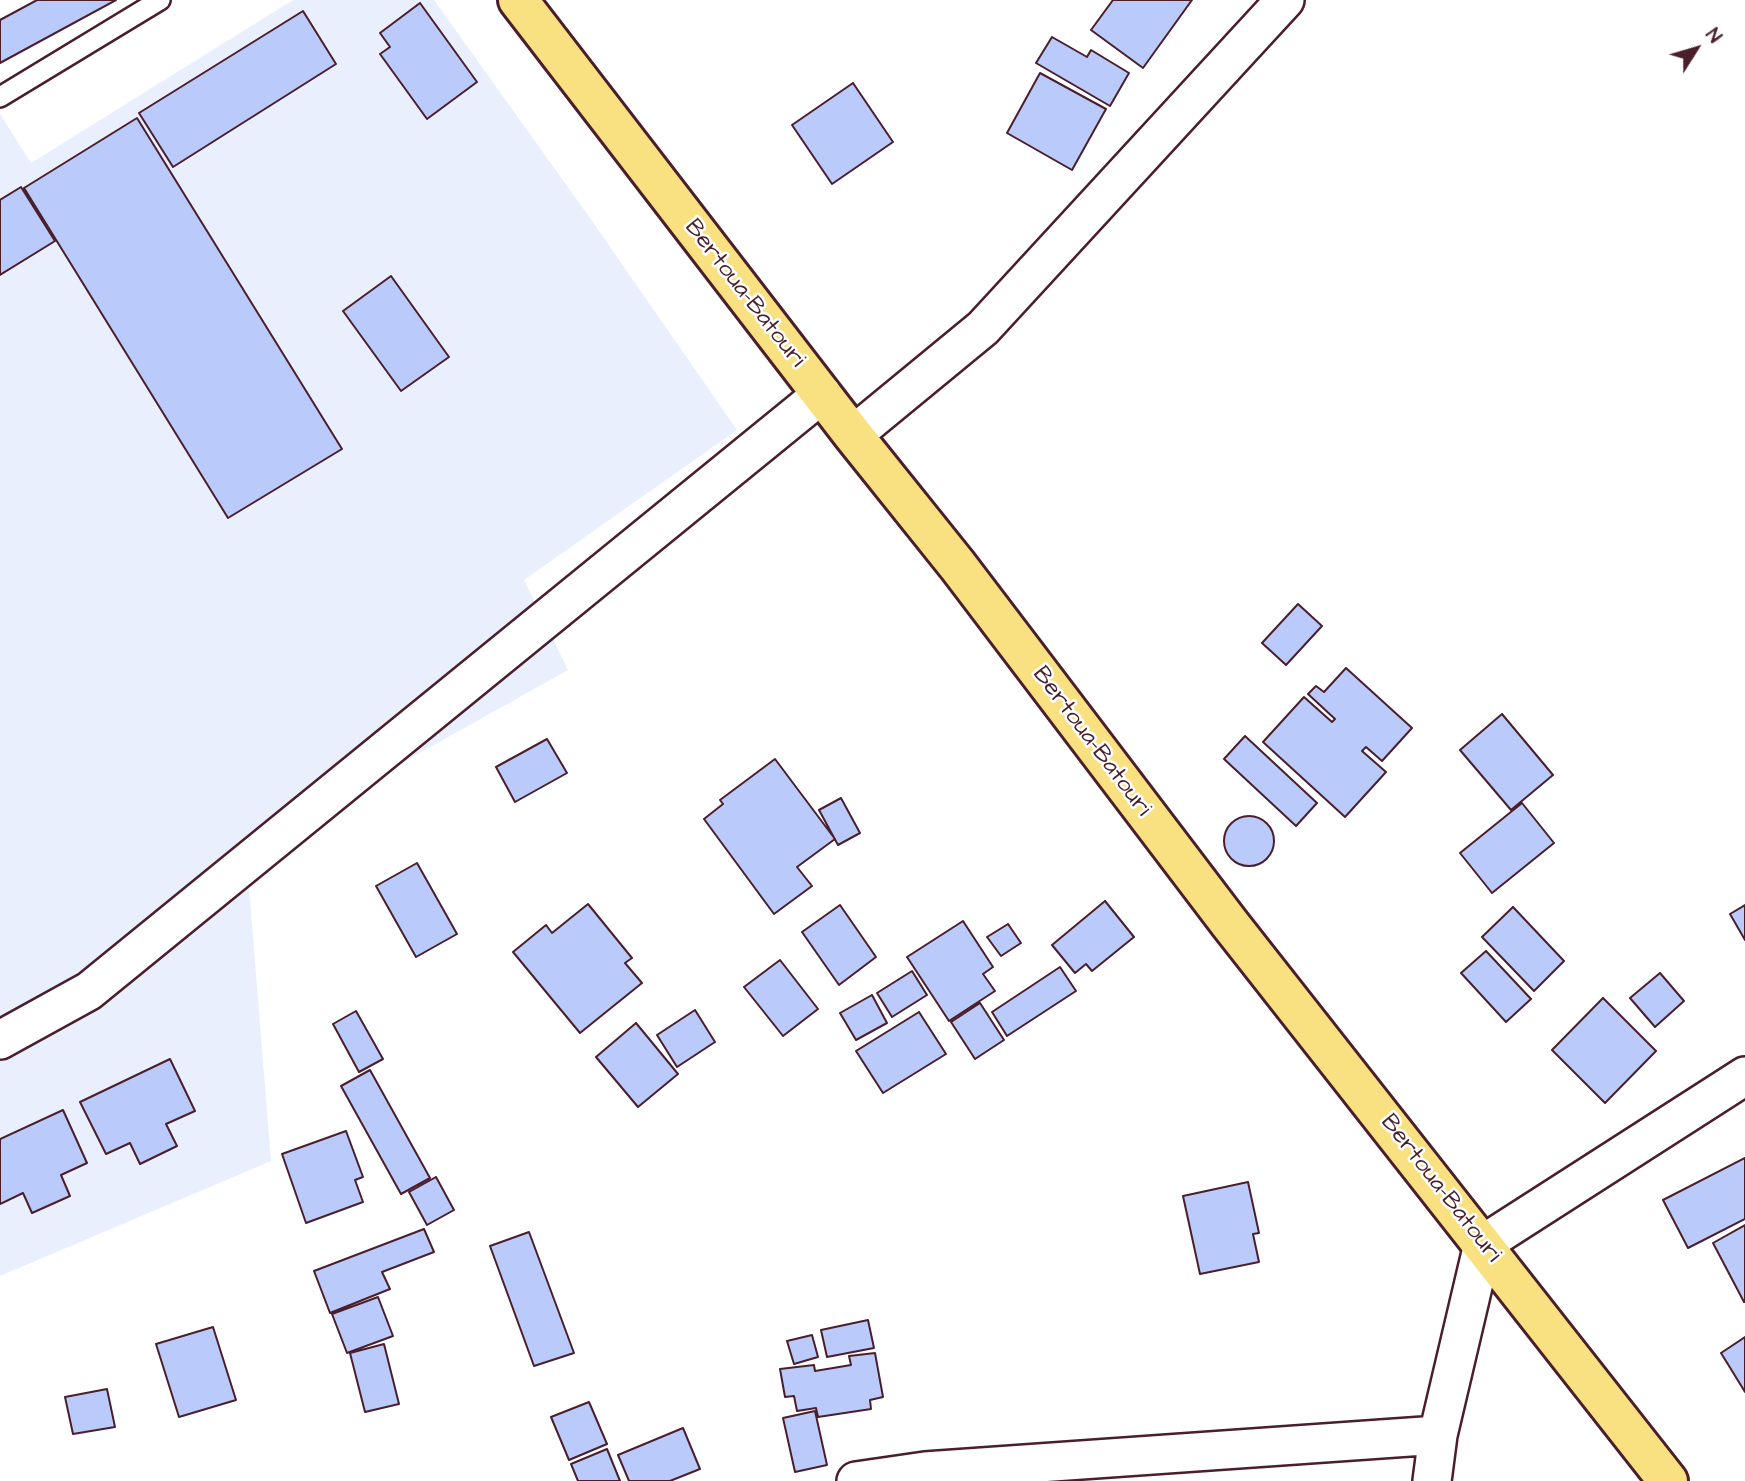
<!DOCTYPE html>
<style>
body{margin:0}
#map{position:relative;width:1745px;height:1481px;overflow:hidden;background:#fff;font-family:"Architects Daughter",sans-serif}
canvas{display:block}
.north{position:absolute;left:1661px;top:14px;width:70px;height:70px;-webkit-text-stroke:5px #fff;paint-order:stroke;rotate:53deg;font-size:19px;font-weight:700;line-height:28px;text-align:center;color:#4a1f2b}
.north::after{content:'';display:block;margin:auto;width:24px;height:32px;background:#4a1f2b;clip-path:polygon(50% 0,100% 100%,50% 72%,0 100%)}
</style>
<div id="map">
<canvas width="1745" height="1481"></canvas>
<div class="north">N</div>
</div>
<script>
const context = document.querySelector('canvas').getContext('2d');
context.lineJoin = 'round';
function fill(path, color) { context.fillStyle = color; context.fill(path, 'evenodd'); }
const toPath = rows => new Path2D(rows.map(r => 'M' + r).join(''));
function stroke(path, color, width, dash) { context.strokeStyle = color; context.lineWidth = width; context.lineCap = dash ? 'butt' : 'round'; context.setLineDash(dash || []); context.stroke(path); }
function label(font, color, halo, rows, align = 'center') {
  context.font = font + ' "Architects Daughter",sans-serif'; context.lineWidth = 5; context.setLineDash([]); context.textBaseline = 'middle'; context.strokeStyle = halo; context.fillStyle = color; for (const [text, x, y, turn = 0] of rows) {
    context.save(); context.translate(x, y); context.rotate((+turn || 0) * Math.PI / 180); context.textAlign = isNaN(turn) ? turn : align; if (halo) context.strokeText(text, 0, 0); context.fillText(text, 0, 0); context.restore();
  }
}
const built = toPath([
 [293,0,434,0,590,218,737,430,524,580,568,670,246,850,271,1161,0,1276,0,114,31,163]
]);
const building = toPath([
 [37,0,116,0,0,63,0,20,37,0],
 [1113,0,1192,0,1143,68,1091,30,1113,0],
 [420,3,477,82,427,119,380,54,390,47,380,33,420,3],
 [303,11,336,64,173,167,139,113,303,11],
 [1052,37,1087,57,1091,50,1129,73,1110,106,1036,63,1052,37],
 [1040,73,1106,109,1072,170,1007,133,1040,73],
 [853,83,893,142,832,184,792,125,853,83],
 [137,118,342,449,228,518,24,188,137,118],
 [21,187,55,241,0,275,0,200,21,187],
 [391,276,449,357,401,391,343,311,391,276],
 [1298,604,1322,626,1286,665,1262,643,1298,604],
 [1346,668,1412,728,1382,761,1366,747,1362,751,1386,772,1345,817,1263,742,1304,697,1332,722,1335,719,1308,694,1316,686,1324,692,1346,668],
 [1502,714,1553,775,1511,810,1460,750,1502,714],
 [1245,736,1317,803,1296,826,1224,759,1245,736],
 [547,739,567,773,515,802,496,767,547,739],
 [775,759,835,839,797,867,812,886,774,914,704,819,723,804,720,800,775,759],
 [841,798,860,833,838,845,819,810,841,798],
 [1522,803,1554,843,1492,893,1460,853,1522,803],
 '1224 841a25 25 0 1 1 50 0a25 25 0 1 1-50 0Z',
 [417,863,457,934,416,957,376,886,417,863],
 [1105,901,1134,937,1092,971,1086,964,1075,973,1052,945,1105,901],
 [588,904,632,958,625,963,642,983,580,1033,513,952,546,925,552,933,588,904],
 [840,905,876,957,839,985,802,932,840,905],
 [1745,905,1745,940,1730,914,1745,905],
 [1513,907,1564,961,1534,991,1482,937,1513,907],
 [963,921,993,967,983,974,995,991,949,1021,907,957,963,921],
 [1008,924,1021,943,1001,956,987,937,1008,924],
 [1486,951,1531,999,1506,1022,1461,973,1486,951],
 [780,960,818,1009,783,1036,744,987,780,960],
 [1060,967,1076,991,1007,1036,992,1012,1060,967],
 [912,971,927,995,892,1017,877,993,912,971],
 [1660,973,1684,1001,1655,1027,1630,998,1660,973],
 [872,995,887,1023,856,1040,840,1013,872,995],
 [1603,998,1656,1051,1605,1103,1552,1050,1603,998],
 [980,1003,1004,1040,975,1059,951,1022,980,1003],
 [695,1010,715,1042,677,1067,657,1035,695,1010],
 [356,1011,383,1059,359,1072,333,1024,356,1011],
 [919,1012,946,1054,883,1093,856,1051,919,1012],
 [636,1023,678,1074,638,1107,596,1057,636,1023],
 [170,1059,195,1111,166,1124,177,1146,140,1164,130,1143,106,1154,80,1102,170,1059],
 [370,1070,430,1178,401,1194,341,1086,370,1070],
 [63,1110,87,1163,61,1175,70,1196,32,1213,23,1193,0,1204,0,1139,63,1110],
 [346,1131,363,1177,355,1180,363,1202,306,1223,282,1154,346,1131],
 [1745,1158,1745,1219,1688,1248,1663,1200,1745,1158],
 [436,1177,454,1210,427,1225,409,1192,436,1177],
 [1248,1182,1259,1233,1253,1234,1259,1262,1200,1274,1183,1196,1248,1182],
 [1745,1225,1745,1302,1744,1302,1713,1243,1745,1225],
 [424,1229,434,1252,382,1272,390,1289,330,1313,314,1271,424,1229],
 [529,1232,574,1353,534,1366,490,1246,529,1232],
 [378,1297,393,1336,347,1353,332,1314,378,1297],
 [868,1320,874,1348,827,1357,821,1330,868,1320],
 [213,1327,236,1400,179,1417,156,1344,213,1327],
 [812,1335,818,1357,794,1364,787,1341,812,1335],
 [1745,1337,1745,1392,1721,1353,1745,1337],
 [384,1344,399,1404,365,1412,350,1353,384,1344],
 [875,1353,883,1397,870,1400,871,1409,818,1417,816,1408,797,1411,794,1396,785,1397,780,1369,814,1365,815,1371,851,1365,849,1356,875,1353],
 [107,1389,115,1427,73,1434,65,1397,107,1389],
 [589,1402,607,1444,569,1460,551,1417,589,1402],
 [815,1411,827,1465,795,1472,783,1418,815,1411],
 [683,1428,700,1469,670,1481,629,1481,618,1455,683,1428],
 [607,1449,620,1481,578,1481,571,1464,607,1449]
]);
const lane = toPath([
 [0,97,160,0]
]);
const street = toPath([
 [853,435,983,328,1285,0],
 [0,1040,89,991,822,394],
 [856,1481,925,1471,1438,1435],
 [1432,1481,1438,1435,1483,1244,1745,1076]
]);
const highway = toPath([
 [518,0,853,435,958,566,1230,924,1668,1481]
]);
const streetNames = [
 ["Bertoua-Batouri",744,294,52],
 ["Bertoua-Batouri",1091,742,53],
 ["Bertoua-Batouri",1440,1189,52]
];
fill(built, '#eaeffe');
fill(building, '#bacafa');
stroke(building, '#4a1f2b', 2);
stroke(lane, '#4a1f2b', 24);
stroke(street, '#4a1f2b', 42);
stroke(highway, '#4a1f2b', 44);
stroke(lane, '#fff', 19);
stroke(street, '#fff', 37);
stroke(highway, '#f9e181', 38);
label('24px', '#4a1f2b', '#fff', streetNames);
</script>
